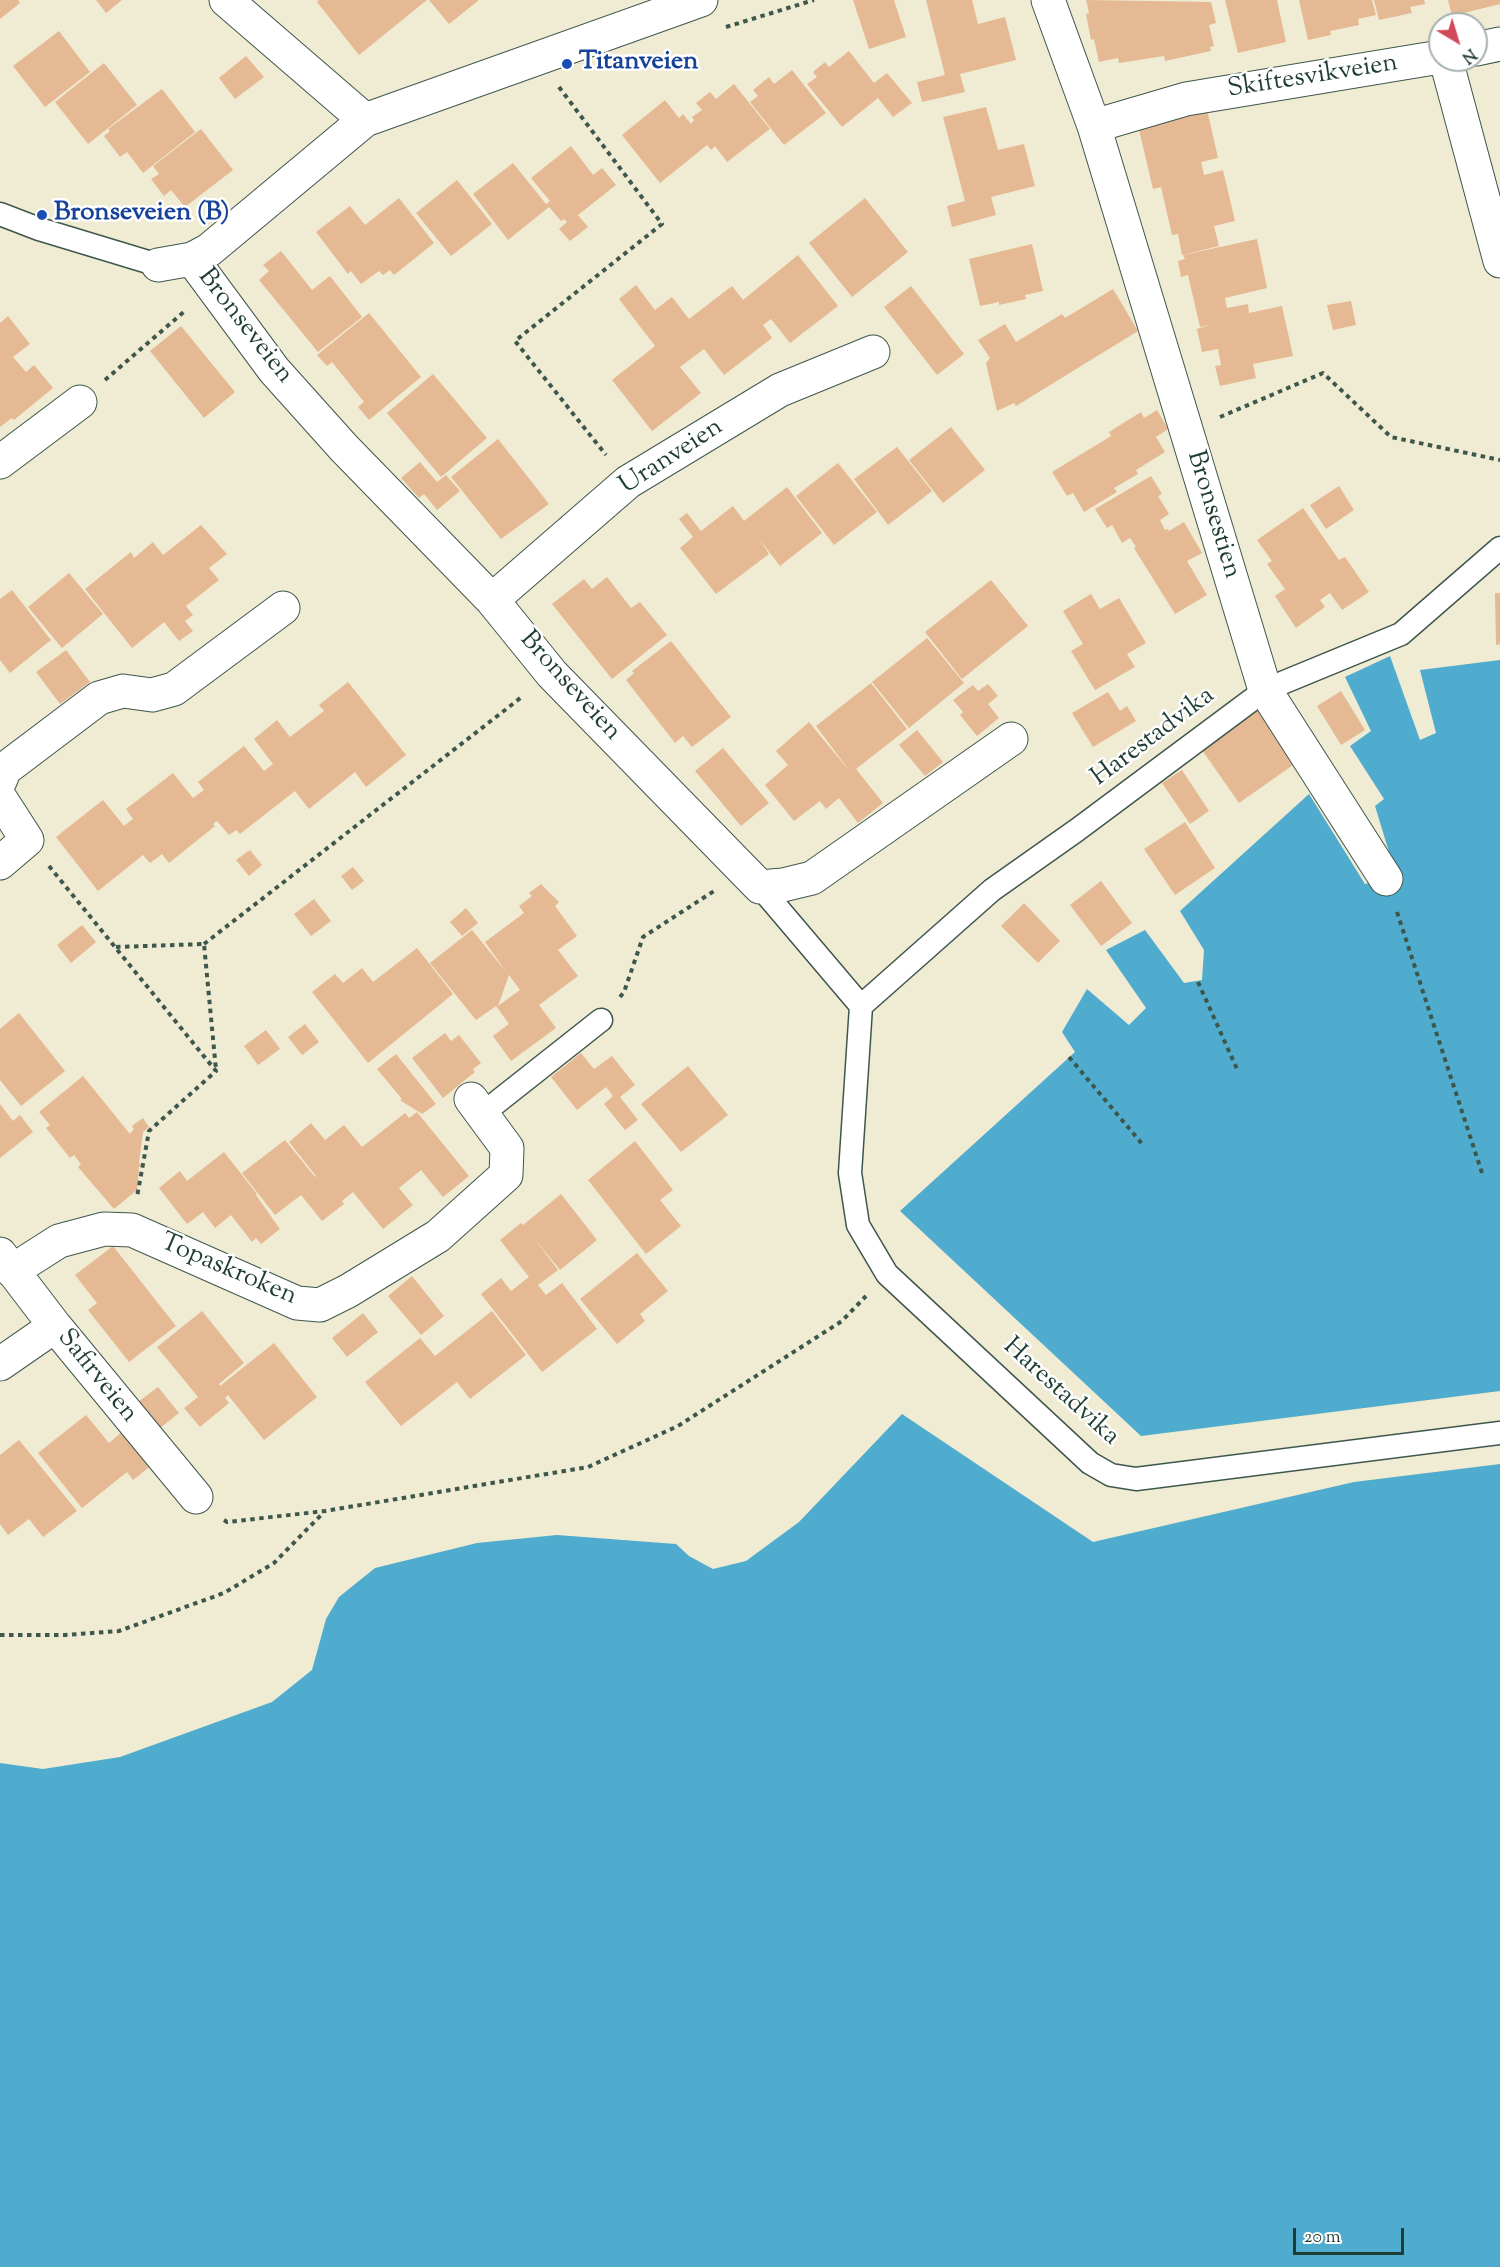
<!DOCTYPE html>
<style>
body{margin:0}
#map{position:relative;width:1500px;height:2267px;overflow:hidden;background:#f0ebd3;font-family:"Sorts Mill Goudy",serif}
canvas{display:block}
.north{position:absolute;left:1428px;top:12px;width:60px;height:60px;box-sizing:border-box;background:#fff;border:2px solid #a5b1ae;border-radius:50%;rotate:142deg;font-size:16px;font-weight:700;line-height:24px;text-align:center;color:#1f3d34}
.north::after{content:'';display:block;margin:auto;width:21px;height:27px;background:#d1495b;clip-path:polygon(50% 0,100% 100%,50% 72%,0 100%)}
.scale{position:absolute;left:1293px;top:2228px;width:111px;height:27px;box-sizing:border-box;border:3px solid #1f3d34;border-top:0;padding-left:8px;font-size:18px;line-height:21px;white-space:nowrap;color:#1f3d34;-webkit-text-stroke:4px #fff;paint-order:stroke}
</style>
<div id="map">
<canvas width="1500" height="2267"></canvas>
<div class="north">N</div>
<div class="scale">20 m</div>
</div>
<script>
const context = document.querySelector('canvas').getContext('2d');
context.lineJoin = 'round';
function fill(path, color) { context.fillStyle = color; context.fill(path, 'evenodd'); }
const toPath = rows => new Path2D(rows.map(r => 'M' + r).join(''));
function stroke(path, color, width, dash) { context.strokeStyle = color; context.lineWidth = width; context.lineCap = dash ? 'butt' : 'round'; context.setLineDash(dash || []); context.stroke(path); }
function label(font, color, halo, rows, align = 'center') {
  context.font = font + ' "Sorts Mill Goudy",serif'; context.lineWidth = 5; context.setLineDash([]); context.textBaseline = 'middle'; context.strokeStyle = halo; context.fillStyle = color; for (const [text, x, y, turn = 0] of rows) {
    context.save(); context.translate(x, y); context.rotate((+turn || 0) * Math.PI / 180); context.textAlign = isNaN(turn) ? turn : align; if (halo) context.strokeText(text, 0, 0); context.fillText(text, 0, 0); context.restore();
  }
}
const water = toPath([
 [1390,656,1420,740,1436,733,1420,670,1500,660,1500,1391,1141,1436,900,1211,1075,1052,1062,1032,1087,989,1129,1025,1146,1008,1106,950,1145,930,1184,983,1202,980,1204,950,1180,911,1309,794,1365,884,1396,875,1375,806,1384,799,1350,746,1371,731,1345,677],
 [902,1414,1093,1542,1354,1482,1500,1464,1500,2267,0,2267,0,1763,43,1769,120,1757,272,1702,312,1670,326,1619,339,1597,375,1568,477,1543,557,1535,676,1544,689,1556,713,1569,746,1561,799,1522]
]);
const building = toPath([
 [0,0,18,0,20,3,0,19],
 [96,0,122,0,106,13],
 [319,0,427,0,359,55,317,2],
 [429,0,479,0,449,24],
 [853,0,894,0,906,37,869,49],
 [926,0,972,0,978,24,1005,17,1016,60,960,74,965,92,922,102,917,82,945,75],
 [1086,0,1211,2,1216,23,1209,25,1214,46,1210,47,1211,51,1165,61,1164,56,1119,63,1118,58,1099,62,1094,39,1091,40,1086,14,1089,13],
 [1225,0,1277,0,1286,42,1238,53],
 [1299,0,1372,0,1376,15,1358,19,1359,25,1330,31,1331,35,1308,40],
 [1374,0,1424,0,1425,4,1410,7,1412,13,1379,20],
 [1448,0,1500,0,1500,4,1452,16],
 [59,31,90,72,45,107,13,66],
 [849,51,874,83,887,73,912,103,893,117,878,98,842,127,807,84,817,77,813,72,825,62,829,67],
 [246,56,264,77,235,99,219,78],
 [104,63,137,105,88,144,55,102],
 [792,70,826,113,784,145,750,102,758,96,753,90,769,77,774,84],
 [734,84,770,129,727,162,715,146,711,150,707,145,660,183,622,135,665,100,679,118,683,114,691,124,694,120,692,117,702,110,696,103,710,92,716,99],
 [162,89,195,132,143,173,127,152,120,157,104,136,110,131,108,129],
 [1206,105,1218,158,1201,162,1204,175,1223,170,1235,221,1214,226,1219,246,1182,255,1178,234,1172,235,1161,187,1153,189,1137,121],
 [986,107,998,150,1024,144,1035,186,991,197,996,215,952,227,947,206,965,201,943,117],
 [201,129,233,170,185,207,171,190,164,196,151,179,159,174,153,166],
 [571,146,593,175,602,168,616,185,578,215,588,227,570,241,559,229,567,222,564,219,561,221,549,207,508,240,473,194,513,163,546,204,550,201,531,178],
 [457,180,492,224,451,256,416,213],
 [399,198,434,243,394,275,390,270,383,275,379,271,361,284,351,271,348,274,316,232,350,206,365,225],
 [865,198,908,252,852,297,809,243],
 [1257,239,1267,288,1225,298,1227,308,1248,304,1249,313,1282,306,1293,356,1253,364,1256,378,1220,386,1215,366,1221,365,1218,349,1202,352,1197,329,1212,324,1200,327,1188,275,1181,277,1178,261,1185,259,1183,255],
 [1032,244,1043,291,1025,295,1026,299,999,305,999,302,980,306,969,259],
 [281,251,312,290,330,276,362,317,318,352,259,280,269,271,263,265],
 [798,255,838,306,790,343,771,319,763,325,772,338,724,375,704,349,680,367,701,393,652,431,612,380,655,346,619,299,636,285,655,310,672,297,689,319,732,286,743,300],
 [911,286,964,354,937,375,884,307],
 [1113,289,1138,331,1016,406,1014,403,997,411,986,363,990,358,978,340,1005,324,1016,342,1062,314,1065,318],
 [1351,301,1356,325,1333,330,1327,305],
 [369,313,421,377,369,420,358,407,364,402,332,362,327,366,317,355],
 [8,316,30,344,13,357,26,372,34,365,53,388,14,420,12,418,0,427,0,323],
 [181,326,235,392,204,418,150,351],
 [433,374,487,438,441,477,387,413],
 [1157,410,1168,429,1156,437,1165,452,1136,470,1138,474,1114,488,1117,492,1084,512,1073,493,1067,496,1052,472,1111,436,1109,432,1141,412,1144,418],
 [951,427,985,470,943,503,909,460],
 [498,439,549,504,501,539,451,477],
 [897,447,932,491,888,525,854,479],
 [420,462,437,482,446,475,460,491,437,510,424,494,419,498,401,478],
 [838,463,877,512,834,545,796,496],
 [1151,476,1162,494,1158,496,1169,514,1160,520,1165,530,1168,529,1169,531,1184,522,1202,553,1187,561,1207,595,1175,614,1134,548,1136,547,1130,538,1122,543,1112,525,1107,528,1095,509],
 [1339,486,1354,510,1326,529,1310,505],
 [787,487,822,533,780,566,760,540,769,554,716,594,680,548,693,537,679,519,687,513,701,531,733,506,744,521],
 [1303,508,1339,560,1345,557,1369,592,1342,610,1330,593,1320,600,1325,607,1296,628,1275,596,1285,589,1267,564,1272,561,1257,540],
 [201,525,227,554,209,568,219,580,186,606,193,615,185,621,193,631,179,641,164,622,132,648,85,589,131,552,134,558,153,542,163,555],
 [69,573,103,614,62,648,28,607],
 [607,577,631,608,640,602,667,635,612,679,552,604,584,579,592,589],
 [991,580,1028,626,962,679,925,632],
 [12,590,51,640,10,673,0,660,0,599],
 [1495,593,1500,593,1500,644,1496,645],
 [1091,594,1100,609,1119,598,1146,643,1127,654,1135,667,1095,690,1071,651,1083,644,1063,611],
 [927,638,964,683,909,728,872,682],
 [671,641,731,717,692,747,683,736,675,743,626,680,634,673,632,671],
 [66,650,90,682,60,704,36,672],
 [348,682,406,755,366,787,355,772,309,809,295,791,240,834,236,830,229,835,217,821,213,824,215,826,169,863,162,854,150,863,143,855,98,891,56,837,103,800,124,826,133,819,126,809,173,773,193,798,204,790,198,782,244,746,264,771,273,764,254,739,277,720,290,737,324,711,319,705],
 [871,683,907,729,856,769,883,803,858,823,839,798,826,809,820,801,794,821,765,785,788,765,776,751,809,722,851,773,816,726],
 [988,684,998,696,988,704,999,718,977,736,960,715,963,712,953,700,973,685,978,691],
 [1341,691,1365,730,1341,745,1317,706],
 [1108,692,1120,711,1127,706,1136,721,1093,747,1072,713],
 [1259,710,1296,763,1239,803,1202,750],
 [917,730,943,762,925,776,899,745],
 [723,748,769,803,741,826,695,771],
 [1182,770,1209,811,1190,824,1162,783],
 [1185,822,1215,868,1175,895,1144,849],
 [250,850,262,865,249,876,236,860],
 [353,867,364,881,352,890,341,876],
 [1101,881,1132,923,1101,946,1070,905],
 [541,884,559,902,555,906,577,936,558,950,578,976,539,1005,556,1028,511,1061,493,1036,509,1024,496,1006,476,1020,430,963,472,930,507,973,485,942,524,913,519,906,532,896,529,893],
 [509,975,520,990,498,1006],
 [314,899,331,921,311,936,294,914],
 [1024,903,1060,941,1038,963,1001,926],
 [466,908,478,923,462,936,450,922],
 [82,925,96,942,71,963,57,945],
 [417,948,453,994,368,1063,312,992,335,974,343,983,362,968,373,982],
 [19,1013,65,1071,21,1106,0,1080,0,1029],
 [305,1024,319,1042,302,1055,288,1037],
 [266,1030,280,1049,258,1065,244,1046],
 [445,1033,451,1041,459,1035,481,1063,473,1069,475,1072,443,1098,412,1058],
 [581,1053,594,1069,612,1056,635,1085,620,1097,638,1120,625,1130,604,1104,613,1096,606,1087,577,1110,551,1077],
 [396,1054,436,1104,422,1114,400,1100,402,1099,377,1069],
 [688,1066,728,1115,681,1152,641,1104],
 [83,1076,130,1134,134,1129,132,1126,143,1118,149,1127,143,1132,139,1163,141,1165,139,1167,137,1190,114,1209,78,1167,81,1164,74,1155,70,1158,46,1128,50,1125,39,1112],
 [0,1104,13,1121,20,1115,33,1132,0,1158],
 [417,1112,469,1176,443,1197,421,1170,399,1188,413,1205,383,1229,353,1192,342,1201,344,1204,322,1221,301,1195,275,1215,242,1173,285,1140,315,1177,316,1176,289,1142,311,1123,325,1140,344,1125,362,1147,405,1113,409,1118],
 [635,1141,673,1190,660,1200,681,1226,646,1254,588,1180],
 [224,1152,257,1194,256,1195,280,1229,261,1244,256,1238,252,1242,231,1215,215,1228,203,1212,187,1224,159,1188,180,1171,187,1181],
 [561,1194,597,1240,560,1270,534,1238,558,1270,538,1285,546,1295,562,1283,597,1329,542,1372,481,1294,501,1278,511,1291,529,1277,500,1240,521,1223,523,1225],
 [113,1246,176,1326,129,1362,88,1310,97,1303,75,1275],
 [637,1253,668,1291,640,1314,645,1321,617,1344,580,1299],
 [412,1276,444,1316,421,1335,388,1296],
 [202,1311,244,1363,219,1384,220,1386,274,1343,317,1397,264,1440,228,1395,225,1398,229,1403,200,1427,184,1408,198,1397,157,1347],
 [492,1311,526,1355,470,1399,457,1382,401,1426,365,1382,420,1338,435,1356],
 [363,1313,378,1332,347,1357,332,1338],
 [158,1387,179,1413,159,1429,138,1402],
 [86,1415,109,1443,124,1430,152,1465,133,1480,127,1472,82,1508,38,1453],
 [19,1440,77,1511,43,1537,29,1519,8,1535,0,1524,0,1455]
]);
const path = toPath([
 [726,27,814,0],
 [559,87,662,224,515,341,606,455],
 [105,380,186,310],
 [1220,417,1323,373,1391,437,1500,460],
 [49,866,216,1071,149,1131,137,1197],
 [1397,912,1482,1173],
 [204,944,523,696],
 [116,947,204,944,216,1070],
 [1198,982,1237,1069],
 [620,997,624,992,643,937,714,891],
 [1069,1057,1143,1145],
 [224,1520,227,1522,325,1511,588,1467,678,1426,842,1321,866,1296],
 [0,1635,65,1635,119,1631,224,1593,274,1563,324,1512]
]);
const service = toPath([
 [0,214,39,229,158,265],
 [760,887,861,1006,850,1173,858,1225,887,1274,1090,1463,1111,1475,1136,1479,1500,1433],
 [861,1006,992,890,1077,830,1265,690,1401,634,1500,548],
 [482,1114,601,1020]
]);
const minor = toPath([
 [226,0,365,120],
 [1048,0,1094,126,1265,690,1386,879],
 [1476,49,1500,44],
 [1446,60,1500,261],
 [1094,126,1186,99,1440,57],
 [192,259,274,370,344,448,492,600,552,674,760,887,783,885,812,878,1011,739],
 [158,265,192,259,209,250,365,120,701,0],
 [0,462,80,402],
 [492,600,628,482,780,390,873,352],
 [0,781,5,769,99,698,123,691,152,695,174,689,283,608],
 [0,798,27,840,0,863],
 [0,1254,55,1326,196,1497],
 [12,1271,59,1241,104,1229,132,1230,297,1303,320,1305,348,1291,438,1236,506,1175,507,1148,471,1099],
 [0,1364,55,1326]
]);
const markers = [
 [567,64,6,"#1a4fb4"],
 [42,215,6,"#1a4fb4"]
];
const transitNames = [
 ["Titanveien",579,64],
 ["Bronseveien (B)",54,215]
];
const streetNames = [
 ["Skiftesvikveien",1313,78,-9],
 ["Bronseveien",244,327,52],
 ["Uranveien",672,458,-33],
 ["Bronsestien",1212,515,73],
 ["Bronseveien",569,687,48],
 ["Harestadvika",1154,738,-37],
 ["Topaskroken",228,1271,23],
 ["Safirveien",96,1377,51],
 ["Harestadvika",1060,1393,42]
];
fill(water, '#4facce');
fill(building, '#e5b993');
stroke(service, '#3e574c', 25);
stroke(minor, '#3e574c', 35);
stroke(path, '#3e574c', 4, [4.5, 4.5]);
stroke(service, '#fff', 22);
stroke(minor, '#fff', 33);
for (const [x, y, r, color] of markers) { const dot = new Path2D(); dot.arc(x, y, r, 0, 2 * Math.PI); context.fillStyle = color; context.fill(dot); stroke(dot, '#fff', 2); }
label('bold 26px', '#164399', '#fff', transitNames, 'left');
label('26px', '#1f3d34', '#fff', streetNames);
</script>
